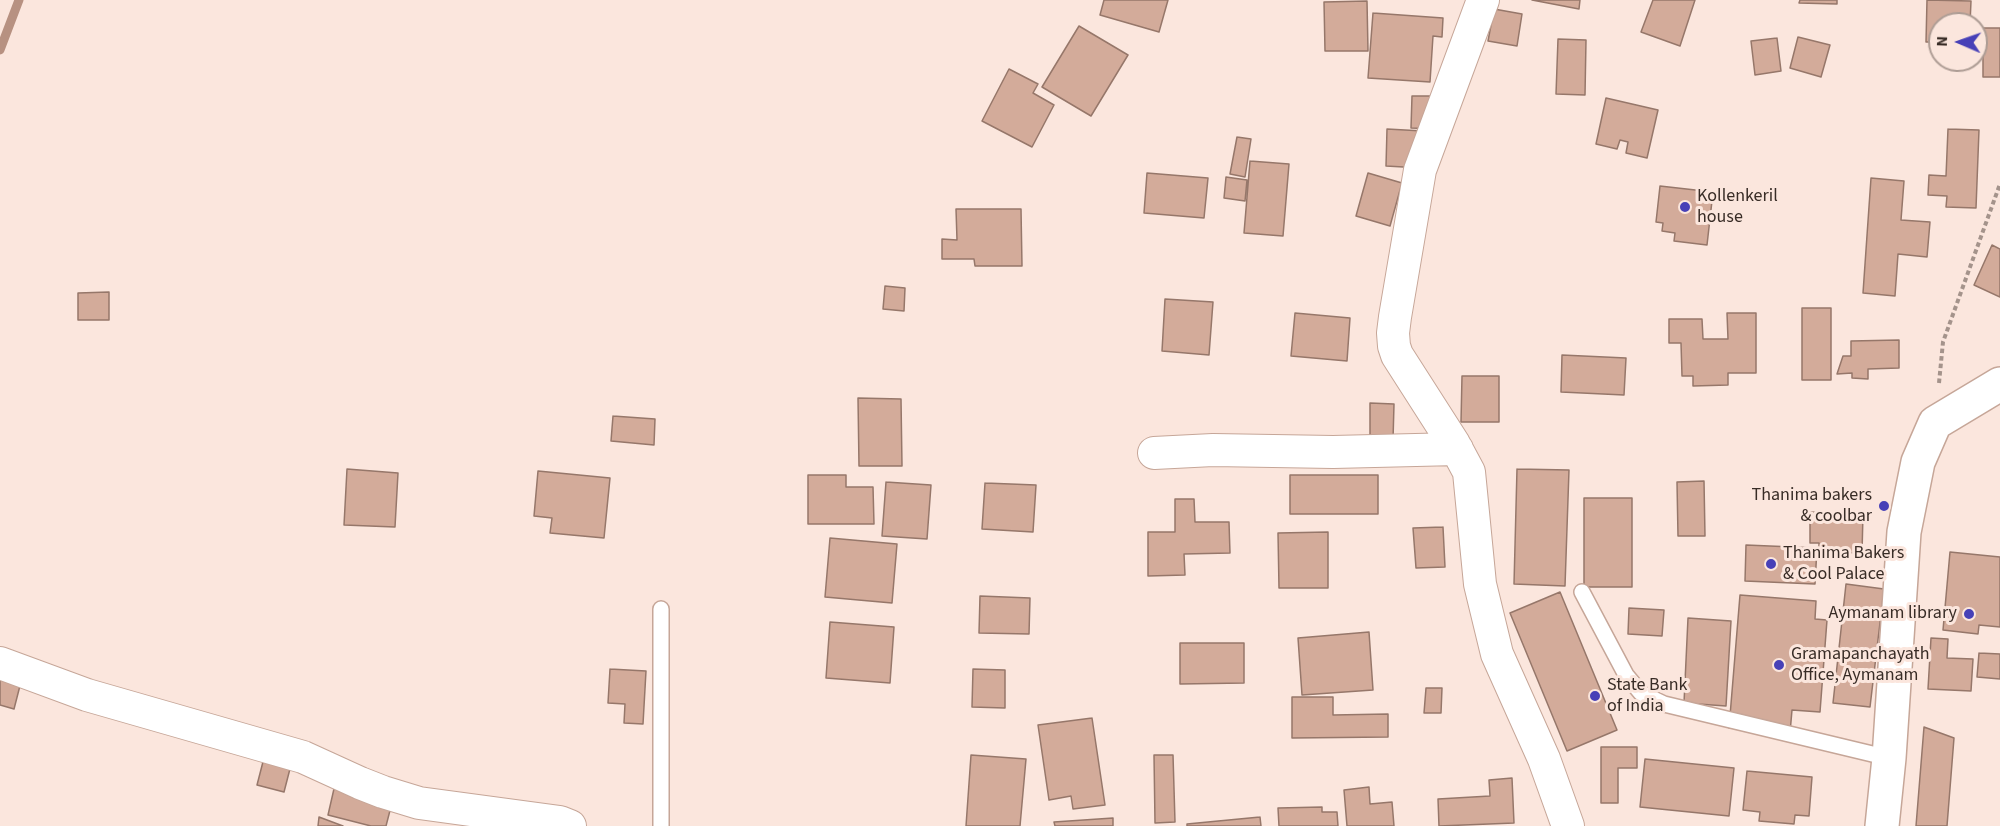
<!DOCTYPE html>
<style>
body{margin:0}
#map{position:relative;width:2000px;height:826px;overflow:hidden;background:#fbe6dd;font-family:"Source Sans 3",sans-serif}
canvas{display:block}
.north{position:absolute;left:1928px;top:12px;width:60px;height:60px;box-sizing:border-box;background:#fbe6dd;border:2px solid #ad9c94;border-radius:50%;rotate:272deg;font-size:16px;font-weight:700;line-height:24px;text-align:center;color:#382c26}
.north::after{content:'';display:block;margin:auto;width:21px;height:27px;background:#4740b7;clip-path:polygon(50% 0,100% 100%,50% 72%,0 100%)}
</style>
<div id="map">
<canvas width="2000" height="826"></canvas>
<div class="north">N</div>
</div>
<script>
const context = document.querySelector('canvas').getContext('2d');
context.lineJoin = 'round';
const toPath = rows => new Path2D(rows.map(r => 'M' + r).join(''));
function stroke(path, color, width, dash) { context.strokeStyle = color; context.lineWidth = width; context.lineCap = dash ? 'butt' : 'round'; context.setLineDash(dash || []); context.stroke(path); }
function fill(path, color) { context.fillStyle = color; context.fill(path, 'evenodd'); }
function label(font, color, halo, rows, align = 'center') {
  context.font = font + ' "Source Sans 3",sans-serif'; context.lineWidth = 6; context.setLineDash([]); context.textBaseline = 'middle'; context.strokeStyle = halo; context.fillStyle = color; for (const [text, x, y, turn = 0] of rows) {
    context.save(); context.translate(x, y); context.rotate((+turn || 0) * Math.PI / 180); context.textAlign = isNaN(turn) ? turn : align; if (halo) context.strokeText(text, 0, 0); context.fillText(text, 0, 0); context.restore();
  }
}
const stream = toPath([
 [0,50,19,0]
]);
const building = toPath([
 [1104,0,1168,0,1159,32,1100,15,1104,0],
 [1532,0,1580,0,1579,9,1532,0],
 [1653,0,1695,0,1680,46,1641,32,1653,0],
 [1800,0,1837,0,1837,4,1799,3,1800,0],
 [1927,0,1971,1,1970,24,1940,24,1940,42,1926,42,1927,0],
 [1367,1,1368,51,1325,51,1324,2,1367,1],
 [1494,9,1522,14,1517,46,1488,41,1494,9],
 [1373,13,1443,18,1442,37,1433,36,1430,82,1368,78,1373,13],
 [1079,26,1128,55,1091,116,1042,87,1079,26],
 [1983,28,2000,28,2000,77,1983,77,1983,28],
 [1798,37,1830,45,1821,77,1790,68,1798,37],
 [1777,38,1781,71,1755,75,1751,41,1777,38],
 [1558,39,1586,40,1585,95,1556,94,1558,39],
 [1009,69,1038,84,1033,93,1054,105,1032,147,982,121,1009,69],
 [1412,96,1437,96,1437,129,1411,128,1412,96],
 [1606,98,1658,110,1647,158,1626,153,1628,142,1620,140,1617,149,1596,144,1606,98],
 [1387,129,1423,131,1421,168,1386,166,1387,129],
 [1948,129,1979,130,1976,208,1946,207,1947,196,1928,195,1929,175,1946,176,1948,129],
 [1237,137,1251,139,1245,177,1230,174,1237,137],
 [1250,161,1289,164,1283,236,1244,233,1250,161],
 [1147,173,1208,178,1204,218,1144,213,1147,173],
 [1368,173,1402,183,1390,226,1356,216,1368,173],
 [1226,177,1247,180,1245,201,1224,198,1226,177],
 [1871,178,1904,181,1901,220,1930,222,1927,257,1898,254,1895,296,1863,293,1871,178],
 [1660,186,1713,192,1707,245,1674,241,1675,233,1662,231,1663,223,1656,222,1660,186],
 [956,209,1021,209,1022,266,975,266,974,259,942,259,942,239,957,240,956,209],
 [1992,245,2000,249,2000,297,1974,285,1992,245],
 [885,286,905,288,904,311,883,309,885,286],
 [109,292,109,320,78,320,78,293,109,292],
 [1165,299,1213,302,1209,355,1162,351,1165,299],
 [1802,308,1831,308,1831,380,1802,380,1802,308],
 [1295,313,1350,318,1347,361,1291,356,1295,313],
 [1727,313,1756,313,1756,373,1728,373,1728,385,1693,386,1693,376,1682,376,1681,343,1669,343,1669,319,1702,319,1703,339,1728,339,1727,313],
 [1899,340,1899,368,1868,369,1868,379,1852,378,1852,373,1837,374,1843,356,1851,356,1851,341,1899,340],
 [1562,355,1626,358,1624,395,1561,392,1562,355],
 [1462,376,1499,376,1499,422,1461,422,1462,376],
 [858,398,901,399,902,466,859,466,858,398],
 [1370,403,1394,404,1393,440,1370,439,1370,403],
 [613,416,655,419,654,445,611,441,613,416],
 [347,469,398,473,395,527,344,525,347,469],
 [1517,469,1569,470,1565,586,1514,584,1517,469],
 [538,471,610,478,604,538,550,533,552,518,534,516,538,471],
 [808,475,846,475,846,487,873,487,874,524,808,524,808,475],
 [1290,475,1378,475,1378,514,1290,514,1290,475],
 [1704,481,1705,536,1678,536,1677,482,1704,481],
 [886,482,931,485,927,539,882,536,886,482],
 [985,483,1036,485,1033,532,982,529,985,483],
 [1584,498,1632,498,1632,587,1584,587,1584,498],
 [1175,499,1194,499,1195,522,1229,522,1230,553,1184,554,1185,575,1148,576,1148,532,1175,532,1175,499],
 [1810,512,1863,514,1862,553,1819,552,1819,543,1810,543,1810,512],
 [1443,527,1445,567,1416,568,1413,528,1443,527],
 [1328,532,1328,588,1279,588,1278,533,1328,532],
 [830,538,897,544,892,603,825,597,830,538],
 [1746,545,1817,548,1815,584,1745,581,1746,545],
 [1950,552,2000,557,2000,627,1979,625,1978,634,1943,630,1950,552],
 [1846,584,1884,589,1870,707,1833,703,1846,584],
 [1560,592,1617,730,1567,751,1510,613,1560,592],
 [1740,595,1816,601,1815,619,1827,620,1820,712,1792,710,1790,733,1729,728,1740,595],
 [980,596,1030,598,1029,634,979,633,980,596],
 [1629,608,1664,610,1662,636,1628,634,1629,608],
 [1688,618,1731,621,1726,706,1684,703,1688,618],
 [830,622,894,627,890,683,826,678,830,622],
 [1369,632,1373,690,1302,695,1298,638,1369,632],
 [1931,638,1948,639,1947,658,1973,659,1971,691,1928,689,1931,638],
 [1180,643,1244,643,1244,683,1180,684,1180,643],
 [1979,653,2000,654,2000,679,1977,677,1979,653],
 [0,668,23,674,14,709,0,705,0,668],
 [610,669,646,671,643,724,624,723,625,704,608,703,610,669],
 [973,669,1005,670,1005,708,972,707,973,669],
 [1426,688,1442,688,1441,713,1424,713,1426,688],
 [1292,697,1333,697,1333,715,1388,714,1388,737,1292,738,1292,697],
 [1092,718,1105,805,1073,809,1071,796,1049,800,1038,725,1092,718],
 [1924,727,1954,738,1947,826,1916,826,1924,727],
 [1601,747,1637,747,1637,768,1618,768,1618,803,1601,803,1601,747],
 [265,754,292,761,284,792,257,785,265,754],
 [971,755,1026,759,1020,826,966,826,971,755],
 [1154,755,1173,755,1175,822,1155,823,1154,755],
 [1645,759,1734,768,1729,816,1640,807,1645,759],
 [1747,771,1812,777,1809,816,1795,815,1794,824,1759,821,1760,812,1743,810,1747,771],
 [1512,778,1514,823,1439,826,1438,799,1490,796,1489,780,1512,778],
 [336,780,394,795,386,826,371,826,328,815,336,780],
 [1369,787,1370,804,1392,802,1394,826,1347,826,1344,790,1369,787],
 [1322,807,1322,812,1337,812,1338,826,1279,826,1278,808,1322,807],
 [319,817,343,826,318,826,319,817],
 [1260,817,1261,826,1187,826,1187,824,1260,817],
 [1113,818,1113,826,1055,826,1054,822,1113,818]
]);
const path = toPath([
 [1939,383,1943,342,2000,184]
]);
const lane = toPath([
 [1582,592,1626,675,1641,693,1664,704,1889,758],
 [661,826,661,609]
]);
const street = toPath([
 [1483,0,1420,170,1395,317,1393,333,1394,346,1397,355,1454,444,1469,472,1480,584,1497,654,1544,759,1568,826],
 [1154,453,1213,450,1333,452,1457,449],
 [0,663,87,695,303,757,360,783,383,792,419,803,560,822,570,826]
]);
const secondary = toPath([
 [1882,826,1889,758,1904,532,1918,462,1935,423,2000,384]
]);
const markers = [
 [1685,207,6,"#4740b7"],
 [1884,506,6,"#4740b7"],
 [1771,564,6,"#4740b7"],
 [1969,614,6,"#4740b7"],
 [1779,665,6,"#4740b7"],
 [1595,696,6,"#4740b7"]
];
const poiNames = [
 ["Kollenkeril",1697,197],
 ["house",1697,218],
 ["Thanima bakers",1872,496,"right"],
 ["& coolbar",1872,517,"right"],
 ["Thanima Bakers",1783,554],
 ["& Cool Palace",1783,575],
 ["Aymanam library",1957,614,"right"],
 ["Gramapanchayath",1791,655],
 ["Office, Aymanam",1791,676],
 ["State Bank",1607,686],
 ["of India",1607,707]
];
stroke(stream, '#b79181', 9);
fill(building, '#d3ab9a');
stroke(building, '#96776a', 1.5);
stroke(lane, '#c6a698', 18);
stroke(street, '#c6a698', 34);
stroke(secondary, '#c6a698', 36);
stroke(path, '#a4938b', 4, [4.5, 3]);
stroke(lane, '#fff', 15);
stroke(street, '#fff', 32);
stroke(secondary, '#fff', 33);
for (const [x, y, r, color] of markers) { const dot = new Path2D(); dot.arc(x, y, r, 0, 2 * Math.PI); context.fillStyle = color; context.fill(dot); stroke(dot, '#fbe6dd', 2); }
label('18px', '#382c26', '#fbe6dd', poiNames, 'left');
</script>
